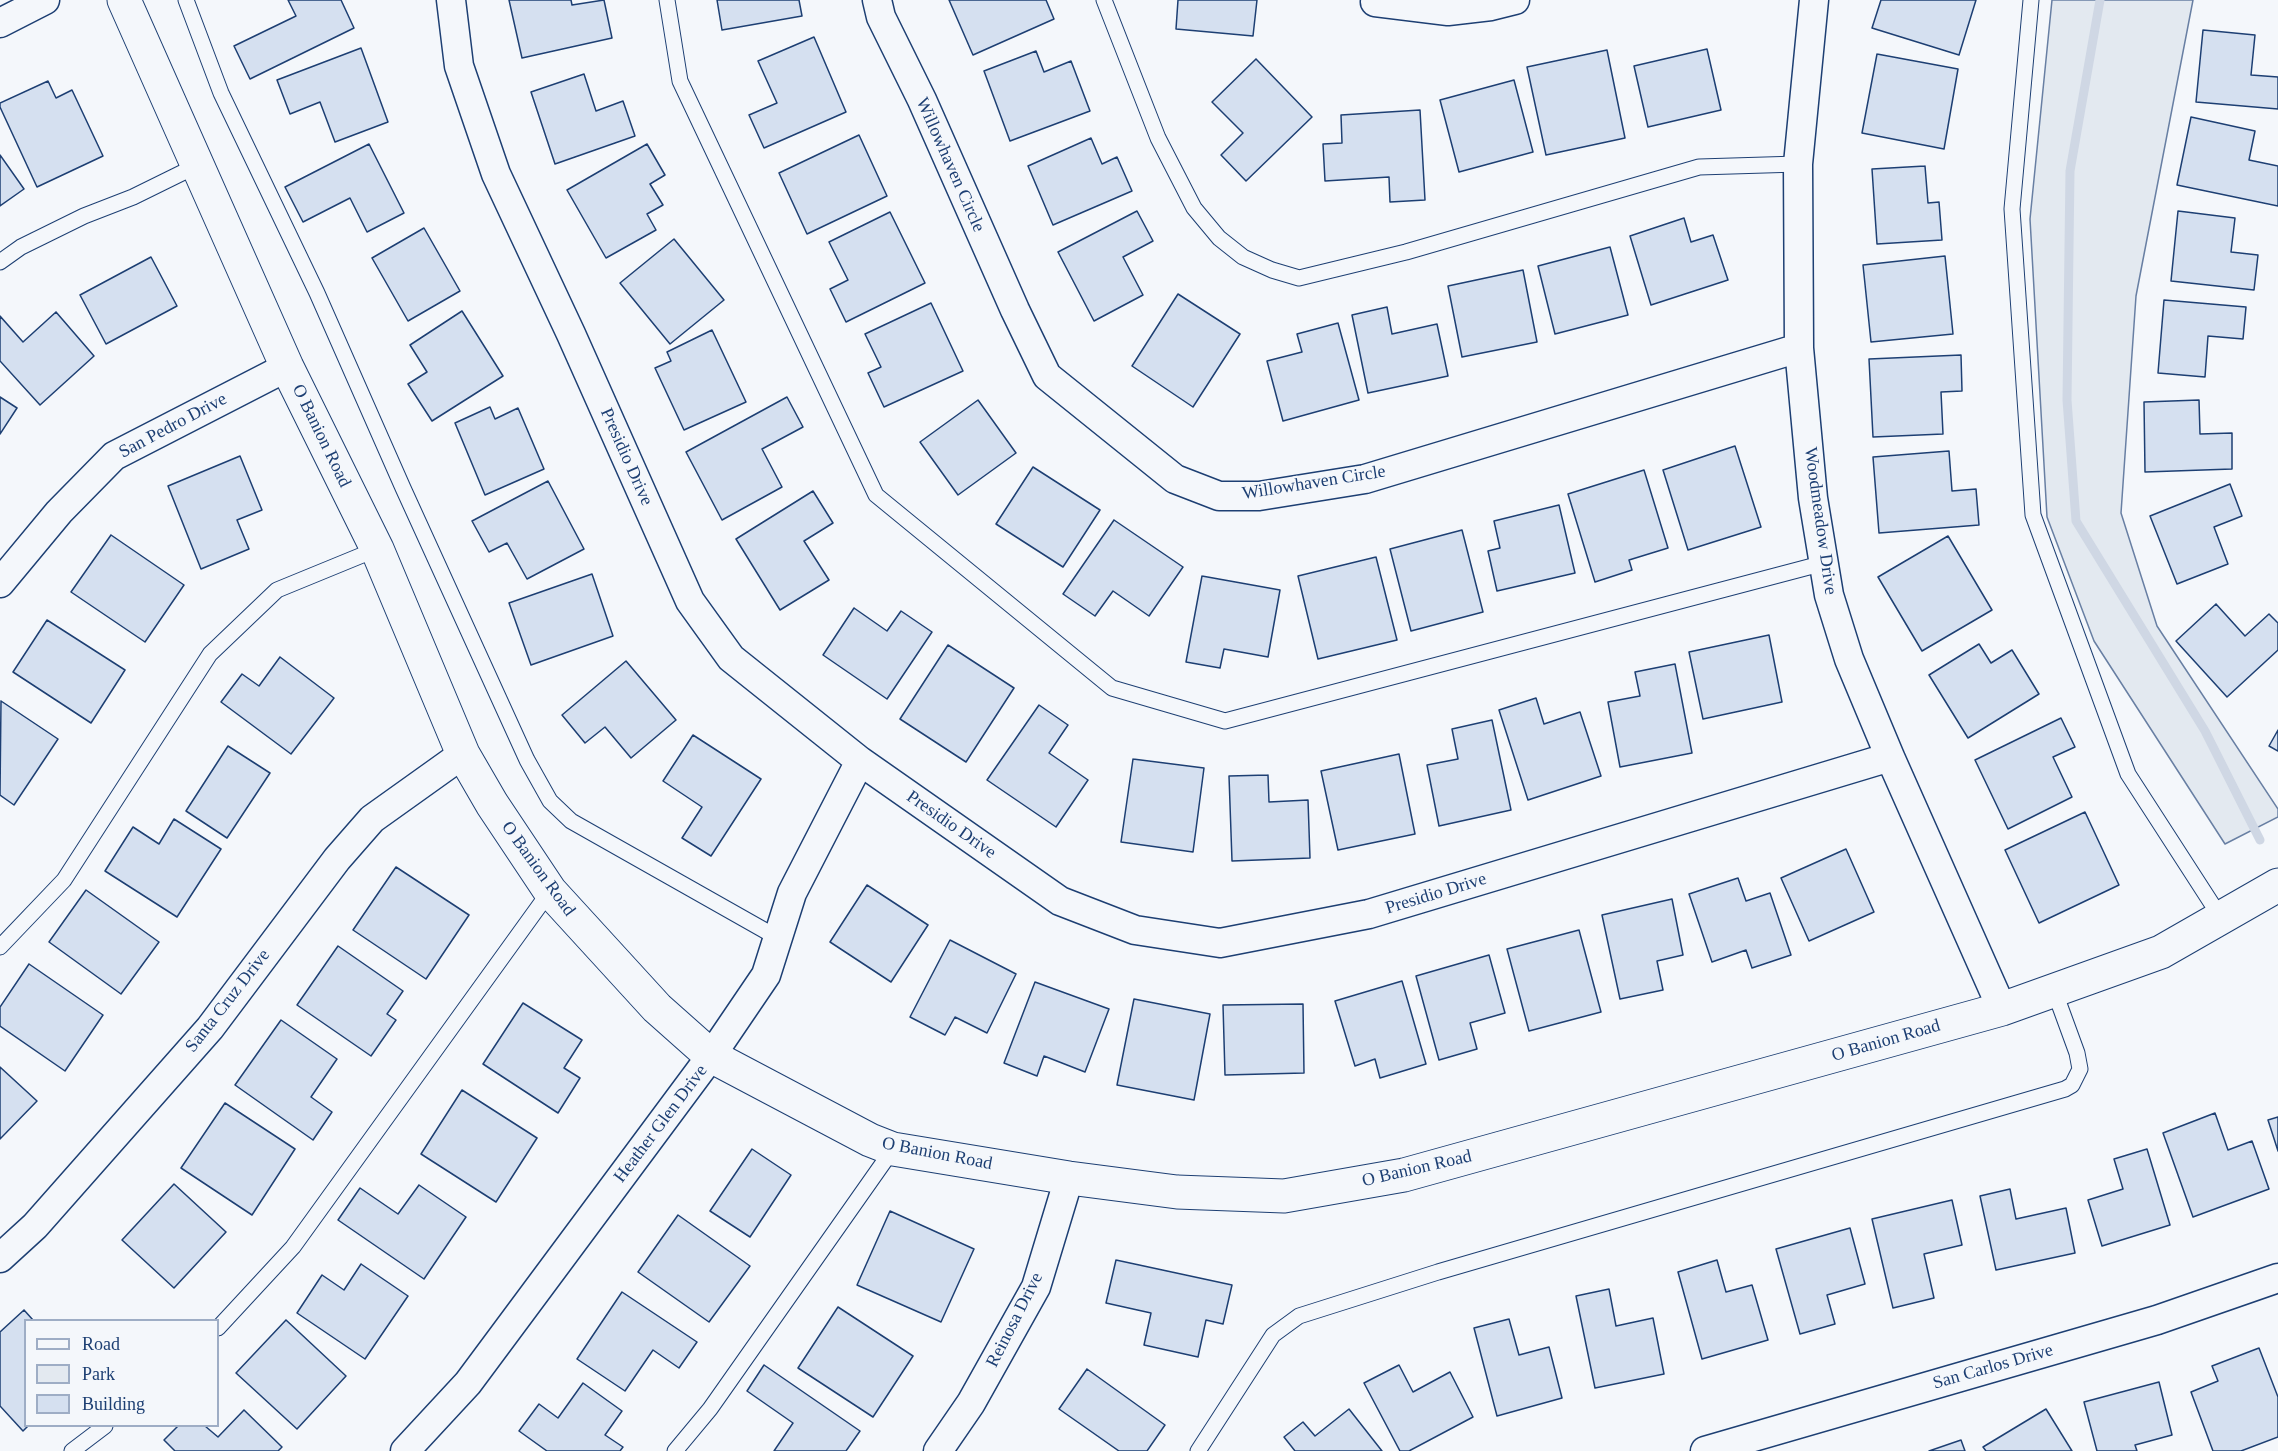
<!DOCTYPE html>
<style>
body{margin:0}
#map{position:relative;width:2278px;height:1451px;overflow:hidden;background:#f4f7fb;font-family:Georgia,serif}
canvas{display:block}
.legend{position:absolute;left:24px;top:1319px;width:195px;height:108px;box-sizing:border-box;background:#f4f7fb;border:2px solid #9eadc5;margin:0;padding:8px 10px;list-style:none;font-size:18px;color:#1d3f73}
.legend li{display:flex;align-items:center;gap:12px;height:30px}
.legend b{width:30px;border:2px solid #9eadc5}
</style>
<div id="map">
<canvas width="2278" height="1451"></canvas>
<ul class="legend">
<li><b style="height:8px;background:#f4f7fb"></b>Road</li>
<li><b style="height:16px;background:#e3e9f0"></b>Park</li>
<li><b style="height:16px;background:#d5e0f0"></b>Building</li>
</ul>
</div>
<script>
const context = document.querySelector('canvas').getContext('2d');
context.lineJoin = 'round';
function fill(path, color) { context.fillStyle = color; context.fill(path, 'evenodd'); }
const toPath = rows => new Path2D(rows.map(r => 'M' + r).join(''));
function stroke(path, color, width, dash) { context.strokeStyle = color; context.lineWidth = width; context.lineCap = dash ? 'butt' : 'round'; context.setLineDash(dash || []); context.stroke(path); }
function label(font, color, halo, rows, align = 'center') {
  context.font = font + ' Georgia,serif'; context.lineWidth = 4.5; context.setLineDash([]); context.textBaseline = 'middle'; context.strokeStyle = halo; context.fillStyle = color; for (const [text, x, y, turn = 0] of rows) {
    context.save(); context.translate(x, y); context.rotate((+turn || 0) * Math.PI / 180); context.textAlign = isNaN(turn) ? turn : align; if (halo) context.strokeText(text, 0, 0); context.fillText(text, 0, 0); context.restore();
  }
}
const green = toPath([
 [2052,0,2193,0,2136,296,2121,513,2157,626,2278,809,2278,817,2225,844,2094,641,2047,517,2030,219,2052,0]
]);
const stream = toPath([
 [2100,0,2070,171,2067,400,2076,521,2205,731,2260,840]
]);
const building = toPath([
 [288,0,341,0,354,28,250,79,234,46,296,16,288,0],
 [509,0,571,0,572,5,604,0,612,38,522,58,509,0],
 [717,0,799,0,802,16,722,30,717,0],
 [949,0,1046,0,1054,19,973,55,949,0],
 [1178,0,1257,0,1253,36,1176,29,1178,0],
 [1881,0,1976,0,1959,55,1872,28,1881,0],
 [2203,30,2255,35,2251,75,2278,77,2278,109,2196,102,2203,30],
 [814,37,846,112,764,148,749,115,777,103,758,61,814,37],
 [361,48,388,122,335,142,320,102,290,114,277,80,361,48],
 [1707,49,1721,110,1648,127,1634,66,1707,49],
 [1607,50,1625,138,1546,155,1527,67,1607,50],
 [1036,51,1044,72,1071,61,1090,111,1010,141,984,71,1036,51],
 [1877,54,1958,69,1944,149,1862,133,1877,54],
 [1256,59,1312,117,1246,181,1221,155,1243,133,1212,102,1256,59],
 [584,74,596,111,623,101,635,136,555,164,531,92,584,74],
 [1514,80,1533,152,1459,172,1440,100,1514,80],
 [48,81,56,98,72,90,103,156,37,187,0,107,0,103,48,81],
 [1420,110,1425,200,1390,202,1389,177,1325,181,1323,144,1342,143,1341,115,1420,110],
 [2191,117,2255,131,2249,160,2278,166,2278,206,2177,185,2191,117],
 [859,135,887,196,807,234,779,173,859,135],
 [1091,138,1102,164,1117,157,1132,191,1053,225,1028,166,1091,138],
 [369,144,404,213,367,232,350,198,303,222,285,187,369,144],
 [647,144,665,175,650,184,663,205,647,214,656,230,606,258,567,190,647,144],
 [0,155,24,189,0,206,0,155],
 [1925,166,1928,203,1939,202,1942,240,1877,244,1872,169,1925,166],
 [1137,211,1153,241,1123,257,1143,295,1094,321,1058,252,1137,211],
 [2178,211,2235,218,2231,252,2258,255,2254,290,2171,281,2178,211],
 [890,212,925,283,846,322,830,289,848,280,829,242,890,212],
 [1684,218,1691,242,1713,235,1728,280,1651,305,1630,236,1684,218],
 [424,228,460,291,408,321,372,258,424,228],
 [674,239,724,300,670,344,620,283,674,239],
 [1610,247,1628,315,1555,334,1538,266,1610,247],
 [1945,256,1953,334,1871,342,1863,265,1945,256],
 [151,257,177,306,106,344,80,295,151,257],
 [1523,270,1537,342,1462,357,1448,286,1523,270],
 [1178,294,1240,334,1193,407,1132,366,1178,294],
 [2164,300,2246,307,2243,339,2208,336,2205,377,2158,373,2164,300],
 [931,303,963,371,884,407,868,373,881,367,865,334,931,303],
 [1387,307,1392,334,1437,324,1448,376,1368,393,1352,315,1387,307],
 [462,311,503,376,432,421,408,384,427,372,410,345,462,311],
 [56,312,94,356,40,405,0,361,0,316,23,342,56,312],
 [1338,323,1359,400,1283,421,1267,361,1302,352,1297,334,1338,323],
 [712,330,746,402,684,430,655,368,671,361,667,352,712,330],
 [1961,355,1962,391,1941,392,1943,434,1873,437,1869,359,1961,355],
 [0,397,17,408,0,434,0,397],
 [787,397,803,427,762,449,782,487,722,520,686,452,787,397],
 [978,400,1016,453,958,495,920,442,978,400],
 [2199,400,2200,434,2232,433,2232,469,2145,472,2144,402,2199,400],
 [490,407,495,419,518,408,544,469,485,495,455,423,490,407],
 [1735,446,1761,527,1688,550,1663,470,1735,446],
 [1949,451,1952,491,1976,489,1979,525,1879,533,1873,457,1949,451],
 [240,456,262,510,237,520,249,549,201,569,168,486,240,456],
 [1033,467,1100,510,1063,567,996,524,1033,467],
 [1644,470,1668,548,1629,560,1632,570,1595,582,1568,494,1644,470],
 [548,481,584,549,527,579,507,543,489,552,472,521,548,481],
 [2230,484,2242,516,2214,527,2228,564,2177,584,2150,516,2230,484],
 [813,491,833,523,804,541,829,580,780,610,736,539,813,491],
 [1559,505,1575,573,1497,591,1488,551,1500,548,1494,521,1559,505],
 [1114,520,1183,567,1149,616,1113,591,1095,616,1063,594,1114,520],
 [1462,530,1483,612,1411,631,1390,549,1462,530],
 [111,535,184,585,145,642,71,592,111,535],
 [1948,536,1992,610,1922,651,1878,577,1948,536],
 [1376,557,1397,640,1318,659,1298,576,1376,557],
 [592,574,613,636,531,665,509,603,592,574],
 [1202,576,1280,590,1268,657,1224,649,1220,668,1186,662,1202,576],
 [2216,604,2245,636,2269,614,2278,623,2278,650,2227,697,2176,641,2216,604],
 [854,608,887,631,901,611,932,632,887,699,823,655,854,608],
 [47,620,125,670,91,723,13,672,47,620],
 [1769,635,1782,702,1703,719,1689,652,1769,635],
 [1979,644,1991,663,2012,650,2039,694,1968,738,1929,675,1979,644],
 [948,645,1014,688,966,762,900,719,948,645],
 [280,657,334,698,291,754,221,702,242,674,259,686,280,657],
 [626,661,676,720,631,758,605,727,585,743,562,715,626,661],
 [1675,664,1692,753,1620,767,1608,702,1640,696,1635,672,1675,664],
 [1536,698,1544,724,1580,712,1601,776,1528,800,1499,710,1536,698],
 [1,701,58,739,14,805,0,795,1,701],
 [1039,705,1068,725,1049,753,1088,780,1056,827,987,780,1039,705],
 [2061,718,2075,747,2053,757,2072,797,2008,829,1975,760,2061,718],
 [1492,720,1511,810,1439,826,1427,765,1458,759,1452,729,1492,720],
 [2278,730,2278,751,2269,746,2278,730],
 [693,735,761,779,711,856,682,838,702,807,663,781,693,735],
 [228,746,270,773,227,838,186,811,228,746],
 [1399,754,1415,834,1338,850,1321,771,1399,754],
 [1133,759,1204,768,1193,852,1121,842,1133,759],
 [1268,775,1269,802,1308,800,1310,858,1232,861,1229,776,1268,775],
 [2085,812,2119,885,2039,923,2005,850,2085,812],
 [174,819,221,849,177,917,105,871,133,827,159,844,174,819],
 [1846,849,1874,912,1809,941,1781,878,1846,849],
 [396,867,469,915,426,979,353,930,396,867],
 [1738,878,1746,901,1770,893,1791,955,1752,968,1746,950,1712,962,1689,894,1738,878],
 [867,885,928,925,891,982,830,942,867,885],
 [86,890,159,942,121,994,49,942,86,890],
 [1672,899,1683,955,1657,961,1663,990,1620,999,1602,915,1672,899],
 [1579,930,1601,1012,1529,1031,1507,949,1579,930],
 [950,940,1016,974,987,1033,955,1017,945,1035,910,1017,950,940],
 [338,946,403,991,387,1014,396,1020,371,1056,297,1005,338,946],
 [1489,955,1505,1013,1470,1023,1477,1049,1439,1060,1416,976,1489,955],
 [29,964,103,1015,65,1071,0,1026,0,1007,29,964],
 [1402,981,1426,1064,1380,1078,1375,1059,1355,1066,1335,1001,1402,981],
 [1035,982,1109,1009,1085,1072,1044,1056,1037,1076,1004,1063,1035,982],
 [1134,999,1210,1014,1194,1100,1117,1085,1134,999],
 [523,1003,582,1040,564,1068,580,1078,558,1113,483,1064,523,1003],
 [1303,1004,1304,1073,1225,1075,1223,1005,1303,1004],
 [281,1020,337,1059,311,1097,332,1112,313,1140,235,1085,281,1020],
 [0,1067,37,1101,0,1139,0,1067],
 [462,1090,537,1138,496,1202,421,1154,462,1090],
 [225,1103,295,1149,252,1215,181,1168,225,1103],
 [2215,1113,2228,1150,2252,1141,2269,1189,2193,1217,2163,1133,2215,1113],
 [2278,1117,2278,1151,2268,1120,2278,1117],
 [752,1149,791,1175,750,1237,710,1211,752,1149],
 [2147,1149,2170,1225,2102,1246,2088,1200,2123,1189,2114,1159,2147,1149],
 [174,1184,226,1232,174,1288,122,1240,174,1184],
 [419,1185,466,1217,424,1279,338,1220,360,1188,398,1214,419,1185],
 [2010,1189,2016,1219,2066,1208,2075,1253,1996,1270,1980,1196,2010,1189],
 [1952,1200,1962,1245,1924,1254,1934,1298,1893,1308,1872,1219,1952,1200],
 [890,1211,974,1249,941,1322,857,1285,890,1211],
 [678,1215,750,1266,709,1322,638,1272,678,1215],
 [1850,1228,1865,1284,1827,1295,1835,1324,1800,1334,1776,1249,1850,1228],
 [1116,1260,1232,1285,1223,1324,1206,1320,1198,1357,1144,1345,1151,1313,1106,1303,1116,1260],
 [1717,1260,1726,1292,1752,1285,1768,1340,1702,1359,1678,1272,1717,1260],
 [361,1264,408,1296,365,1359,297,1313,322,1275,344,1290,361,1264],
 [1609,1289,1616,1326,1653,1318,1664,1374,1595,1388,1576,1296,1609,1289],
 [622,1292,697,1342,679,1368,653,1350,625,1391,577,1359,622,1292],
 [838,1307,913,1356,873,1417,798,1368,838,1307],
 [24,1310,33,1320,26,1320,26,1426,28,1426,23,1431,0,1406,0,1332,24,1310],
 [1509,1319,1519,1355,1549,1347,1562,1398,1497,1416,1474,1328,1509,1319],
 [286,1320,346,1376,297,1429,236,1373,286,1320],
 [2259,1348,2278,1397,2278,1437,2241,1451,2213,1451,2191,1392,2218,1381,2212,1366,2259,1348],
 [764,1365,860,1431,846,1451,774,1451,793,1423,747,1391,764,1365],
 [1399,1365,1413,1392,1450,1372,1473,1417,1409,1451,1400,1451,1364,1383,1399,1365],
 [1087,1369,1165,1425,1147,1451,1119,1451,1059,1409,1087,1369],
 [2159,1382,2172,1435,2135,1445,2137,1451,2097,1451,2084,1402,2159,1382],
 [583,1383,622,1411,605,1435,623,1447,620,1451,547,1451,519,1431,539,1404,558,1418,583,1383],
 [1349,1409,1382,1451,1295,1451,1284,1437,1303,1422,1315,1436,1349,1409],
 [2046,1409,2072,1451,1986,1451,1983,1447,2046,1409],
 [244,1410,282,1447,278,1451,175,1451,164,1440,178,1426,205,1426,218,1437,244,1410],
 [1961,1440,1965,1451,1929,1451,1961,1440]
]);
const service = toPath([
 [186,0,221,93,317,293,403,488,527,760,550,801,571,821,778,938],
 [667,0,680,81,876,495,1112,688,1225,721,1824,563],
 [1104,0,1158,138,1194,208,1219,238,1243,257,1272,270,1299,278,1406,252,1699,167,1798,164],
 [2031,0,2012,209,2033,515,2128,774,2221,918],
 [0,262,21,247,84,216,133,197,198,165],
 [0,947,64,880,210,654,277,590,377,549],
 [218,1328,293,1247,550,891],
 [72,1451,105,1426],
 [675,1451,710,1409,893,1149],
 [1198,1451,1273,1335,1299,1316,1438,1272,2065,1089,2072,1085,2080,1069,2077,1053,2054,990]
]);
const minor = toPath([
 [451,0,459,66,496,174,571,334,690,601,731,658,860,761,1060,901,1135,930,1220,943,1369,914,1890,757],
 [877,0,881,17,922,100,1015,310,1047,376,1175,479,1219,496,1259,496,1365,479,1799,348],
 [1814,0,1798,164,1799,348,1813,498,1829,595,1849,659,1890,757,2002,1009],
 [1375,2,1448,11,1491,6,1515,0],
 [0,23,45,0],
 [0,583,59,512,114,456,287,367],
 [0,1258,35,1226,210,1028,337,859,372,819,463,754],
 [405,1451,468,1383,711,1056,766,975,792,893,860,761],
 [938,1451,971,1403,1036,1287,1069,1178],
 [1705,1451,2157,1320,2278,1278]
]);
const tertiary = toPath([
 [124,0,287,367,377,549,463,754,492,804,550,891,657,1008,711,1056,870,1140,893,1149,1069,1178,1177,1192,1284,1196,1404,1175,2002,1009,2161,952,2278,885]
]);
const streetNames = [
 ["Willowhaven Circle",950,165,66],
 ["San Pedro Drive",173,426,-28],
 ["O Banion Road",321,436,64],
 ["Presidio Drive",626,457,66],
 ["Willowhaven Circle",1314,483,-9],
 ["Woodmeadow Drive",1820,521,82],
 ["Presidio Drive",951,825,35],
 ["O Banion Road",538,869,54],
 ["Presidio Drive",1436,894,-17],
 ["Santa Cruz Drive",228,1001,-52],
 ["O Banion Road",1886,1041,-16],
 ["Heather Glen Drive",661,1124,-53],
 ["O Banion Road",937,1154,11],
 ["O Banion Road",1417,1169,-13],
 ["Reinosa Drive",1015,1320,-63],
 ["San Carlos Drive",1993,1367,-16]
];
fill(green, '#e3e9f0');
stroke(green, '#687fa3', 1.5);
stroke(stream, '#cfd7e4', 9);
fill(building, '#d5e0f0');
stroke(building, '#1d3f73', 1.5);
stroke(service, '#1d3f73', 17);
stroke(minor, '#1d3f73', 31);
stroke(tertiary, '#1d3f73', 35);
stroke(service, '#f4f7fb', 15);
stroke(minor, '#f4f7fb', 28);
stroke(tertiary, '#f4f7fb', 33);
label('18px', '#1d3f73', '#f4f7fb', streetNames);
</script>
